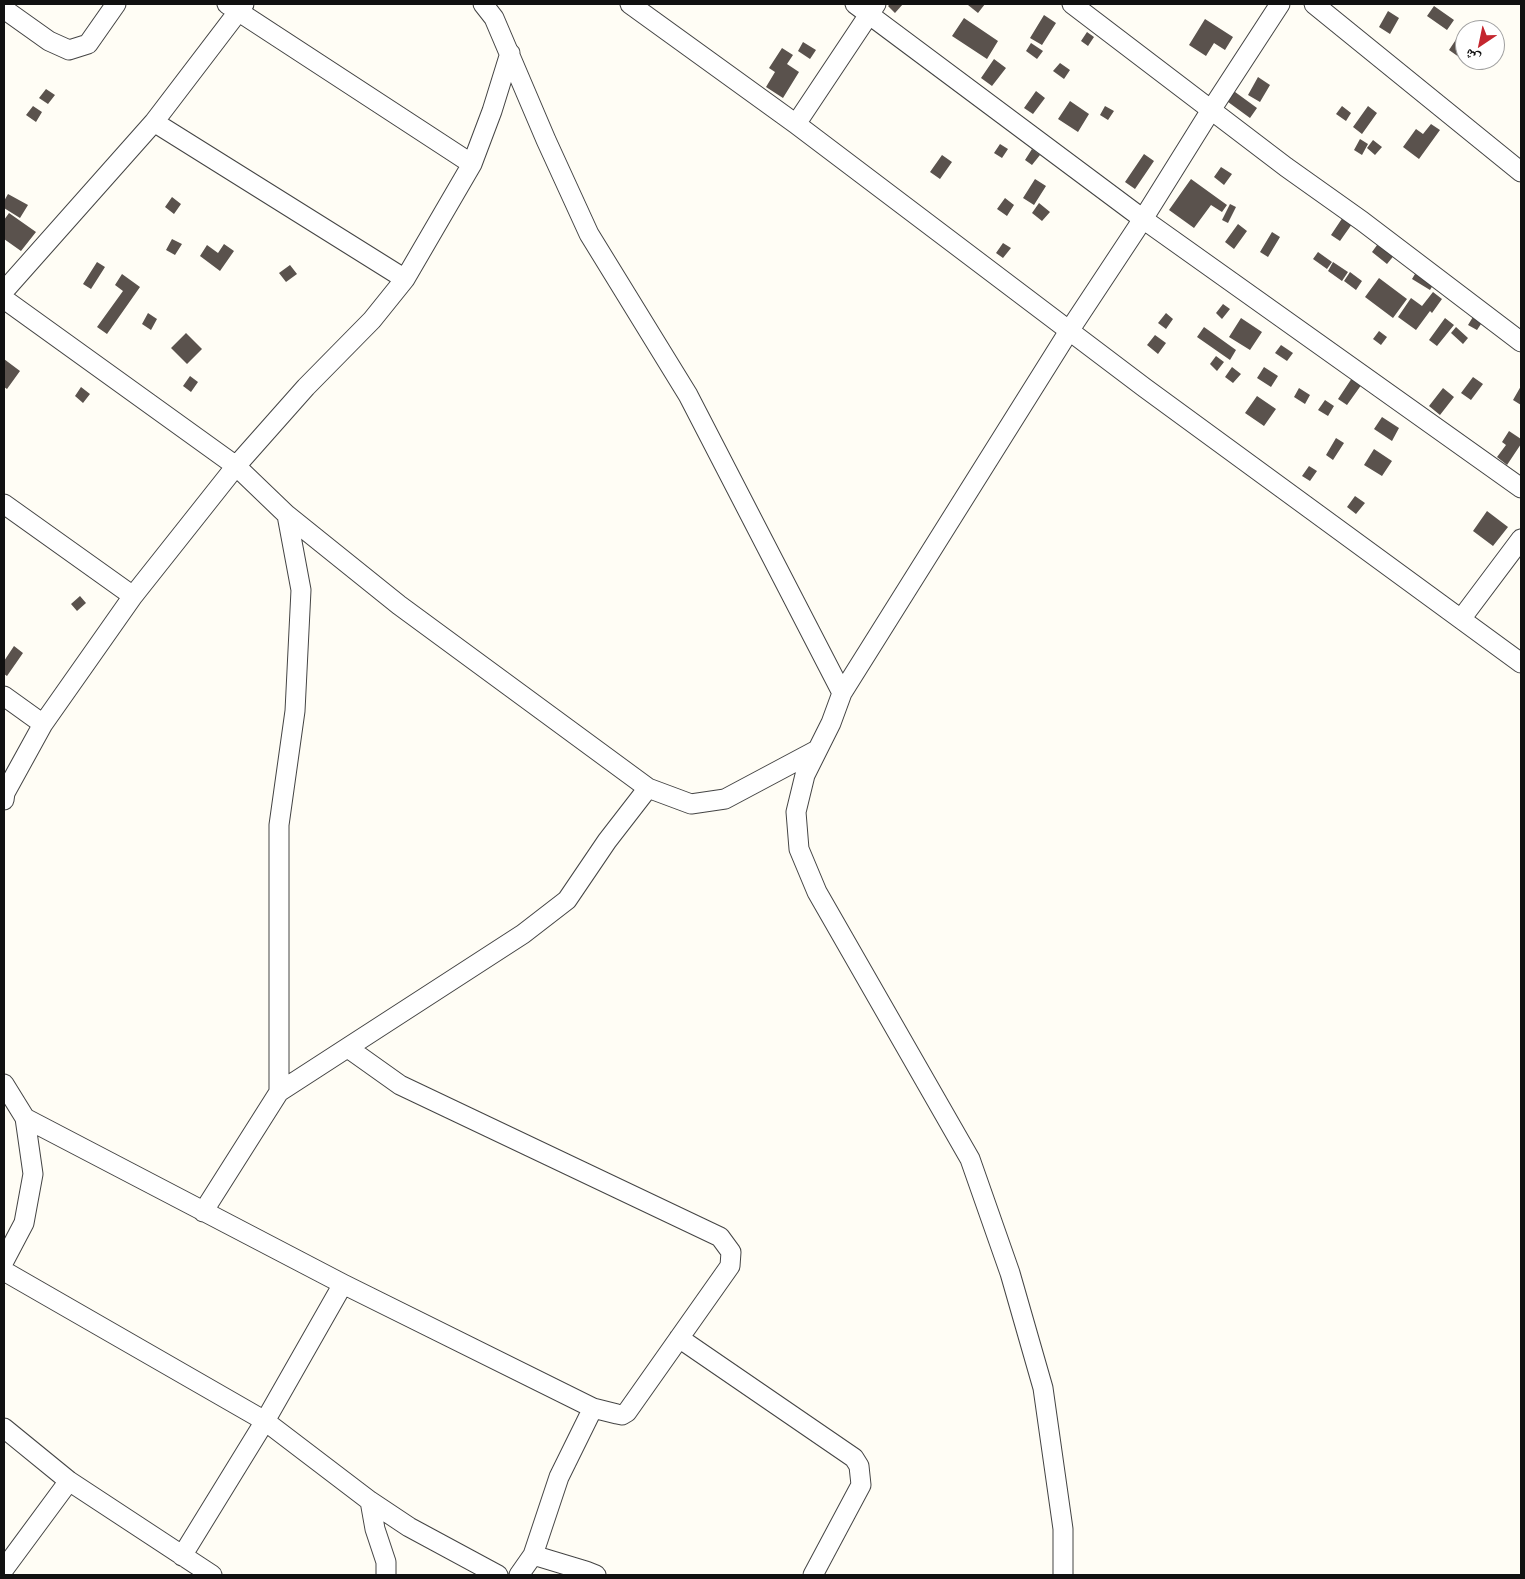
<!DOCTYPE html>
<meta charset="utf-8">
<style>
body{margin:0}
#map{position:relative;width:1525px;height:1579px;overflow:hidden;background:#fffdf5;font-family:"Noto Serif","Noto Naskh Arabic",serif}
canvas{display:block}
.frame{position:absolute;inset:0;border:5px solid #111;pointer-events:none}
.north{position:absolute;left:1455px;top:20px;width:50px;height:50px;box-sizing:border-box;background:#fff;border:1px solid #a0a0a0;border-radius:50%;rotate:214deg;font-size:14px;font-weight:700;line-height:20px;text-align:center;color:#111}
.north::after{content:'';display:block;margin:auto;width:18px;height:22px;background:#c4262e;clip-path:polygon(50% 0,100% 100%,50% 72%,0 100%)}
</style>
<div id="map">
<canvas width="1525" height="1579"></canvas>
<div class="frame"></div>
<div class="north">ش</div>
</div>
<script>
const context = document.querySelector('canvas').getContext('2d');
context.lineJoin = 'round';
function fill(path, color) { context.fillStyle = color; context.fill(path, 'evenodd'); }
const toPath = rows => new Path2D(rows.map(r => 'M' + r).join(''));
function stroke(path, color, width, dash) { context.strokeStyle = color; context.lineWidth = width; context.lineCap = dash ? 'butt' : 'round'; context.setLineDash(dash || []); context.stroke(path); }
const building = toPath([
 [890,4,903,4,895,13,888,6],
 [970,4,985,4,978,13,968,5],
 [1434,6,1454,20,1447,30,1427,16],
 [1388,11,1399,18,1390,34,1379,27],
 [1044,15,1056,23,1042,45,1030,38],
 [964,18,998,41,987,59,952,36],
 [1205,19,1233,37,1225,50,1214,43,1206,56,1189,45],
 [1087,32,1094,37,1088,46,1081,41],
 [1461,32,1465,35,1465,60,1468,60,1466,62,1449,50],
 [803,42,816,50,810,59,798,51],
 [1031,43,1043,51,1037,59,1026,51],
 [782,48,793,55,787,64,799,72,783,98,766,87,775,72,769,68],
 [994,59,1006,68,992,86,981,78],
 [1060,63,1070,70,1064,79,1053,71],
 [1258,77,1270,85,1260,102,1248,95],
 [46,89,55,95,48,104,39,98],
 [1231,89,1257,108,1250,118,1224,99],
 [1036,91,1045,98,1033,114,1024,108],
 [1070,101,1089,114,1078,132,1058,119],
 [33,106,42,112,36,122,26,115],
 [1105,106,1114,111,1108,120,1100,115],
 [1342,106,1351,113,1346,121,1336,114],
 [1368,106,1377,113,1362,134,1353,127],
 [1431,124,1440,130,1419,159,1403,147,1416,129,1423,134],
 [1360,139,1368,144,1362,155,1354,150],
 [1373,140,1382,147,1375,155,1367,148],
 [1000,144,1008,149,1002,158,994,153],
 [1032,149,1040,155,1032,165,1025,160],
 [1144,154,1154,161,1135,189,1125,182],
 [942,155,952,162,940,179,930,172],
 [1221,167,1232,174,1224,185,1214,177],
 [1035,179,1046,186,1034,205,1023,198],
 [1191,179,1227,205,1222,212,1211,205,1194,228,1169,210],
 [8,194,28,205,20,218,4,208,4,201],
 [172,197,181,204,174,214,165,207],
 [1005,198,1014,205,1007,216,997,209],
 [1039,203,1050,212,1042,221,1032,213],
 [1230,204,1236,207,1228,223,1222,220],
 [9,213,36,232,21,251,4,239,4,220],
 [1343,217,1352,224,1340,241,1331,235],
 [1238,224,1247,231,1234,249,1225,242],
 [1272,232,1280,237,1268,257,1260,252],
 [172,239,182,244,175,255,166,250],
 [1380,241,1396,253,1387,264,1372,252],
 [1003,243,1011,248,1003,258,996,253],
 [224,244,234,251,220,271,200,256,207,245,218,253],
 [1318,252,1332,262,1327,269,1313,259],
 [97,262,105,267,91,289,83,284],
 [1333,262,1348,272,1342,281,1328,271],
 [290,265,297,274,286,282,279,273],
 [1418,269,1436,280,1430,290,1412,279],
 [1350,272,1362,281,1356,290,1344,281],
 [122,274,140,287,107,334,97,327,123,291,115,285],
 [1379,278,1407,299,1393,318,1365,297],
 [1433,292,1442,299,1432,313,1430,311,1416,330,1398,317,1411,298,1422,306],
 [1223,304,1230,309,1222,319,1216,313],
 [1476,312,1485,318,1477,330,1468,325],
 [148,313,157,319,151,330,142,324],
 [1166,313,1173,319,1166,329,1158,323],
 [1241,318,1262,332,1250,350,1229,337],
 [1445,318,1454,325,1437,346,1429,340],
 [1204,327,1236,350,1230,360,1197,337],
 [1456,327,1468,338,1463,344,1451,333],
 [1379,331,1387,337,1381,345,1373,339],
 [186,333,202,349,187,364,171,348],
 [1155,335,1166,343,1158,354,1147,345],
 [1281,345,1293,353,1287,361,1275,353],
 [1216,356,1224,362,1217,371,1210,364],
 [4,359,20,371,7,389,4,387],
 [1232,367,1241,374,1233,383,1225,377],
 [1264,367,1278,376,1271,387,1257,378],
 [190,376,198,382,191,392,183,386],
 [1473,377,1483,384,1471,400,1461,393],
 [1352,378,1362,384,1347,405,1338,399],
 [1521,386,1521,405,1513,400],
 [81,387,90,394,83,403,75,396],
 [1299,388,1310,395,1305,404,1294,397],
 [1443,388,1454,397,1440,415,1429,406],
 [1257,396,1276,409,1264,426,1245,413],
 [1325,400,1334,406,1328,416,1318,410],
 [1382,417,1399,428,1392,441,1374,429],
 [1509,431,1521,439,1521,444,1507,465,1497,457,1506,445,1502,442],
 [1336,438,1344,443,1333,460,1326,455],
 [1374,449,1392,461,1382,476,1364,465],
 [1309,466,1317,471,1310,481,1302,476],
 [1355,496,1365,503,1356,514,1347,507],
 [1487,511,1508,527,1493,546,1473,531],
 [80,596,86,603,77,611,71,604],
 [14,646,23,653,7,676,4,674,4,661]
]);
const street = toPath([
 [227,4,472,164],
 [244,4,154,122,405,279],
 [483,4,494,18,546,140,589,234,688,395,842,693,831,723,805,775,796,812,799,849,817,892,970,1159,1010,1273,1043,1388,1063,1529,1063,1575],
 [630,4,796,124,1145,388,1521,663],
 [855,4,1143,219,1521,488],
 [1072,4,1286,167,1362,221,1521,342],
 [1314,4,1521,172],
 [4,9,49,41,69,50,88,44,116,4],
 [796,124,876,4],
 [4,291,154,122],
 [4,299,236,466,287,515,399,605,648,788,691,804,725,799,817,750],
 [4,504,133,596],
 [1461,619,1521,539],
 [842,693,1069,331,1143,219,1211,110,1280,4],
 [4,696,43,724],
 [4,800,5,793,43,724,133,596,236,466,306,387,372,320,405,279,472,164,492,111,510,53],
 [4,1084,25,1118,33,1174,24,1223,4,1261],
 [279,1092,279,825,295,711,301,590,287,515],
 [25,1118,343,1284,593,1408,617,1414,622,1415,627,1412,730,1266,731,1252,720,1237,400,1085,348,1048],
 [203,1212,279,1092,523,934,567,900,607,841,648,788],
 [4,1271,265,1421,370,1501,409,1527,498,1575],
 [679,1338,854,1458,859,1466,861,1485,813,1575],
 [4,1428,69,1481,212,1575],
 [370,1501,375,1529,386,1562,386,1575],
 [533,1555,586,1571,596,1575],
 [182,1556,265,1421,343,1284],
 [4,1569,69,1481],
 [519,1575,533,1555,559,1477,593,1408]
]);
fill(building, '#5a524d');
stroke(street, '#444', 21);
stroke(street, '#fff', 19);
</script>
